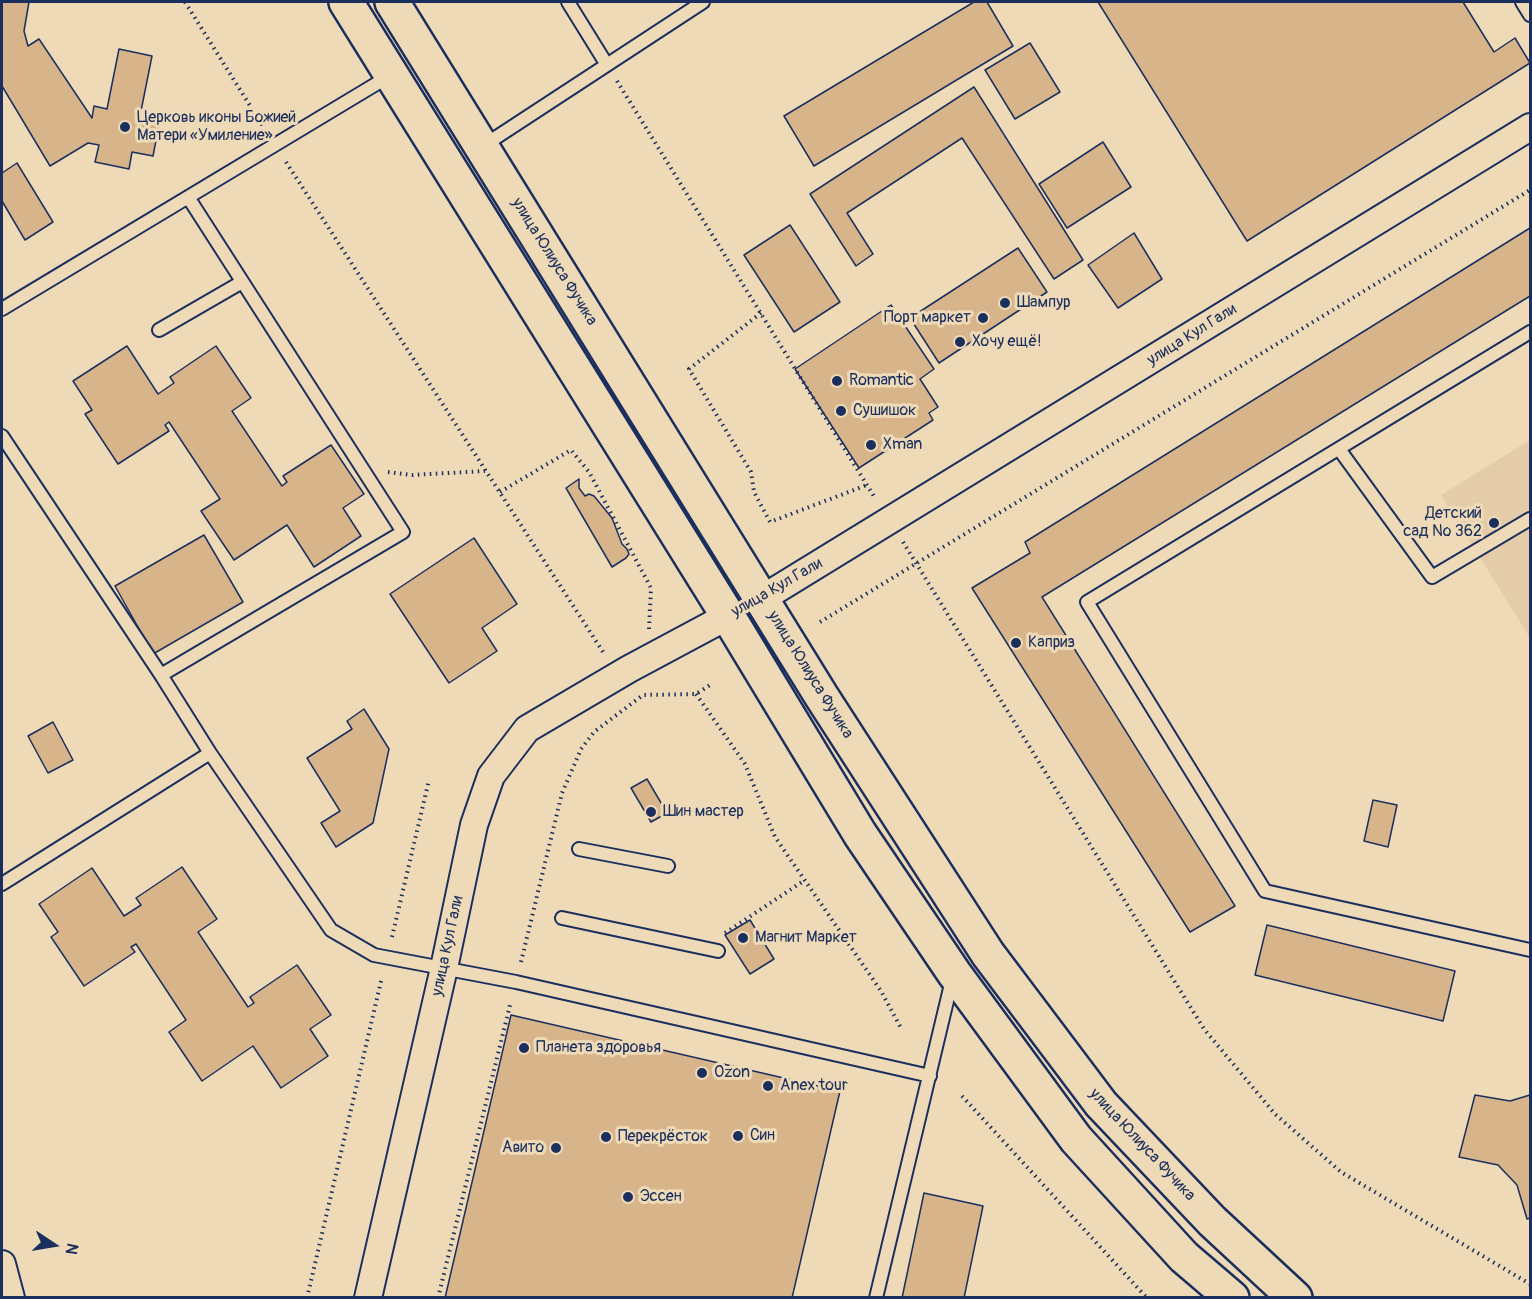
<!DOCTYPE html>
<meta charset="utf-8">
<style>
body{margin:0}
#map{position:relative;width:1532px;height:1299px;overflow:hidden;background:#efdab8;font-family:Pangolin,sans-serif}
canvas{display:block}
.frame{position:absolute;inset:0;border:3px solid #1b2f5e;pointer-events:none}
.north{position:absolute;left:24px;top:1215px;width:60px;height:60px;-webkit-text-stroke:4px #efdab8;paint-order:stroke;rotate:102deg;font-size:16px;font-weight:700;line-height:24px;text-align:center;color:#1b2f5e}
.north::after{content:'';display:block;margin:auto;width:21px;height:27px;background:#1b2f5e;clip-path:polygon(50% 0,100% 100%,50% 72%,0 100%)}
</style>
<div id="map">
<canvas width="1532" height="1299"></canvas>
<div class="frame"></div>
<div class="north">N</div>
</div>
<script>
const context = document.querySelector('canvas').getContext('2d');
context.lineJoin = 'round';
function fill(path, color) { context.fillStyle = color; context.fill(path, 'evenodd'); }
const toPath = rows => new Path2D(rows.map(r => 'M' + r).join(''));
function stroke(path, color, width, dash) { context.strokeStyle = color; context.lineWidth = width; context.lineCap = dash ? 'butt' : 'round'; context.setLineDash(dash || []); context.stroke(path); }
function label(font, color, halo, rows, align = 'center') {
  context.font = font + ' Pangolin,sans-serif'; context.lineWidth = 6; context.setLineDash([]); context.textBaseline = 'middle'; context.strokeStyle = halo; context.fillStyle = color; for (const [text, x, y, turn = 0] of rows) {
    context.save(); context.translate(x, y); context.rotate((+turn || 0) * Math.PI / 180); context.textAlign = isNaN(turn) ? turn : align; if (halo) context.strokeText(text, 0, 0); context.fillText(text, 0, 0); context.restore();
  }
}
const built = toPath([
 [1530,440,1530,638,1441,495]
]);
const building = toPath([
 [2,2,29,2,24,31,28,46,39,39,92,118,94,106,107,109,119,49,152,56,140,116,160,120,153,156,132,152,129,169,95,162,99,145,88,143,50,166,2,86,2,2],
 [974,2,987,2,1013,46,814,166,784,116,974,2],
 [1098,2,1463,2,1494,52,1515,38,1530,63,1247,241,1098,2],
 [1030,43,1060,92,1015,119,985,70,1030,43],
 [974,87,1083,260,1054,279,962,138,847,213,873,254,856,266,810,194,974,87],
 [1103,142,1131,187,1067,228,1039,184,1103,142],
 [17,163,53,222,25,240,2,201,2,173,17,163],
 [790,225,840,302,794,332,744,255,790,225],
 [1530,228,1530,296,1042,597,1235,906,1190,932,972,588,1030,553,1025,542,1530,228],
 [1134,233,1162,279,1118,308,1088,265,1134,233],
 [1018,248,1047,292,939,363,910,318,1018,248],
 [891,305,934,369,920,379,938,407,929,413,933,420,859,468,795,369,891,305],
 [127,346,158,394,174,383,170,377,216,346,251,398,232,411,282,486,287,482,283,476,331,445,364,494,343,508,361,536,314,567,287,525,234,560,201,511,220,499,169,422,165,425,169,431,118,464,85,414,92,410,73,381,127,346],
 [579,479,579,488,585,496,589,494,594,496,612,518,622,544,627,549,629,554,626,558,612,567,566,488,579,479],
 [204,535,243,602,153,654,115,586,204,535],
 [474,538,517,604,482,628,497,651,449,683,390,594,474,538],
 [364,709,389,749,373,823,336,847,321,823,340,811,307,758,352,729,347,721,364,709],
 [53,722,73,760,48,773,28,736,53,722],
 [647,779,667,813,651,822,631,788,647,779],
 [1373,800,1397,805,1388,847,1364,841,1373,800],
 [182,867,217,919,198,932,248,1007,254,1003,250,997,297,965,331,1015,310,1029,328,1056,281,1088,253,1046,202,1081,169,1032,186,1020,136,944,131,947,135,952,84,986,51,937,58,932,39,904,92,868,124,916,141,905,136,898,182,867],
 [750,920,774,959,750,974,725,935,750,920],
 [1267,925,1455,971,1443,1021,1255,975,1267,925],
 [511,1015,840,1091,792,1298,445,1298,511,1015],
 [1475,1095,1510,1101,1530,1095,1530,1218,1527,1219,1517,1185,1498,1165,1459,1157,1475,1095],
 [924,1193,983,1206,964,1298,902,1298,924,1193]
]);
const path = toPath([
 [185,2,264,128],
 [617,81,875,498],
 [286,162,605,655],
 [761,313,689,369,751,472,754,492,770,522,867,485],
 [388,472,412,475,485,471],
 [500,492,571,450,589,472,651,588,649,629],
 [903,542,1204,1029,1275,1114,1341,1172,1530,1284],
 [820,622,1530,190],
 [696,694,745,764,775,837,881,991,902,1030],
 [725,933,805,880],
 [392,937,429,780],
 [521,962,562,793,581,749,594,732,643,695,696,694,710,685],
 [962,1096,1147,1298],
 [307,1298,382,977],
 [438,1298,511,1001]
]);
const lane = toPath([
 [568,2,607,65],
 [1522,2,1530,15],
 [483,146,703,2],
 [188,197,403,532,161,675,210,753],
 [2,309,391,75],
 [159,330,242,282],
 [1530,332,1087,602,1265,891,1530,950],
 [2,436,161,675],
 [1339,449,1432,577,1530,519],
 [579,849,668,866],
 [2,884,210,753,331,930,374,955,516,982,930,1076],
 [562,918,718,951],
 [876,1298,952,980]
]);
const street = toPath([
 [763,598,1530,127],
 [2,1264,11,1298],
 [368,1298,444,968,474,825,491,776,527,729,629,669,728,616]
]);
const secondary = toPath([
 [346,2,728,616,860,834,954,973,1076,1139,1184,1257,1232,1298],
 [392,2,822,697,988,954,1101,1104,1212,1221,1295,1298]
]);
const markers = [
 [125,127,6,"#1b2f5e"],
 [1005,303,6,"#1b2f5e"],
 [983,318,6,"#1b2f5e"],
 [960,342,6,"#1b2f5e"],
 [837,381,6,"#1b2f5e"],
 [841,411,6,"#1b2f5e"],
 [871,445,6,"#1b2f5e"],
 [1494,523,6,"#1b2f5e"],
 [1016,643,6,"#1b2f5e"],
 [651,812,6,"#1b2f5e"],
 [743,938,6,"#1b2f5e"],
 [524,1048,6,"#1b2f5e"],
 [702,1073,6,"#1b2f5e"],
 [768,1086,6,"#1b2f5e"],
 [738,1136,6,"#1b2f5e"],
 [606,1137,6,"#1b2f5e"],
 [556,1148,6,"#1b2f5e"],
 [628,1197,6,"#1b2f5e"]
];
const poiNames = [
 ["Церковь иконы Божией",137,118],
 ["Матери «Умиление»",137,136],
 ["Шампур",1017,303],
 ["Порт маркет",971,318,"right"],
 ["Хочу ещё!",972,342],
 ["Romantic",849,381],
 ["Сушишок",853,411],
 ["Xman",883,445],
 ["Детский",1482,514,"right"],
 ["сад № 362",1482,532,"right"],
 ["Каприз",1028,643],
 ["Шин мастер",663,812],
 ["Магнит Маркет",755,938],
 ["Планета здоровья",536,1048],
 ["Ozon",714,1073],
 ["Anex tour",780,1086],
 ["Син",750,1136],
 ["Перекрёсток",618,1137],
 ["Авито",544,1148,"right"],
 ["Эссен",640,1197]
];
const streetNames = [
 ["улица Юлиуса Фучика",554,262,58],
 ["улица Кул Гали",1192,335,-32],
 ["улица Кул Гали",777,588,-30],
 ["улица Юлиуса Фучика",810,675,58],
 ["улица Кул Гали",448,946,-78],
 ["улица Юлиуса Фучика",1142,1145,47]
];
fill(built, '#e4cca8');
fill(building, '#d7b489');
stroke(building, '#1b2f5e', 1.5);
stroke(lane, '#1b2f5e', 16);
stroke(street, '#1b2f5e', 30);
stroke(secondary, '#1b2f5e', 38);
stroke(path, '#1b2f5e', 4, [1.5, 4.5]);
stroke(lane, '#efdab8', 12);
stroke(street, '#efdab8', 26);
stroke(secondary, '#efdab8', 33);
for (const [x, y, r, color] of markers) { const dot = new Path2D(); dot.arc(x, y, r, 0, 2 * Math.PI); context.fillStyle = color; context.fill(dot); stroke(dot, '#efdab8', 2); }
label('16px', '#1b2f5e', '#efdab8', poiNames, 'left');
label('16px', '#1b2f5e', '#efdab8', streetNames);
</script>
